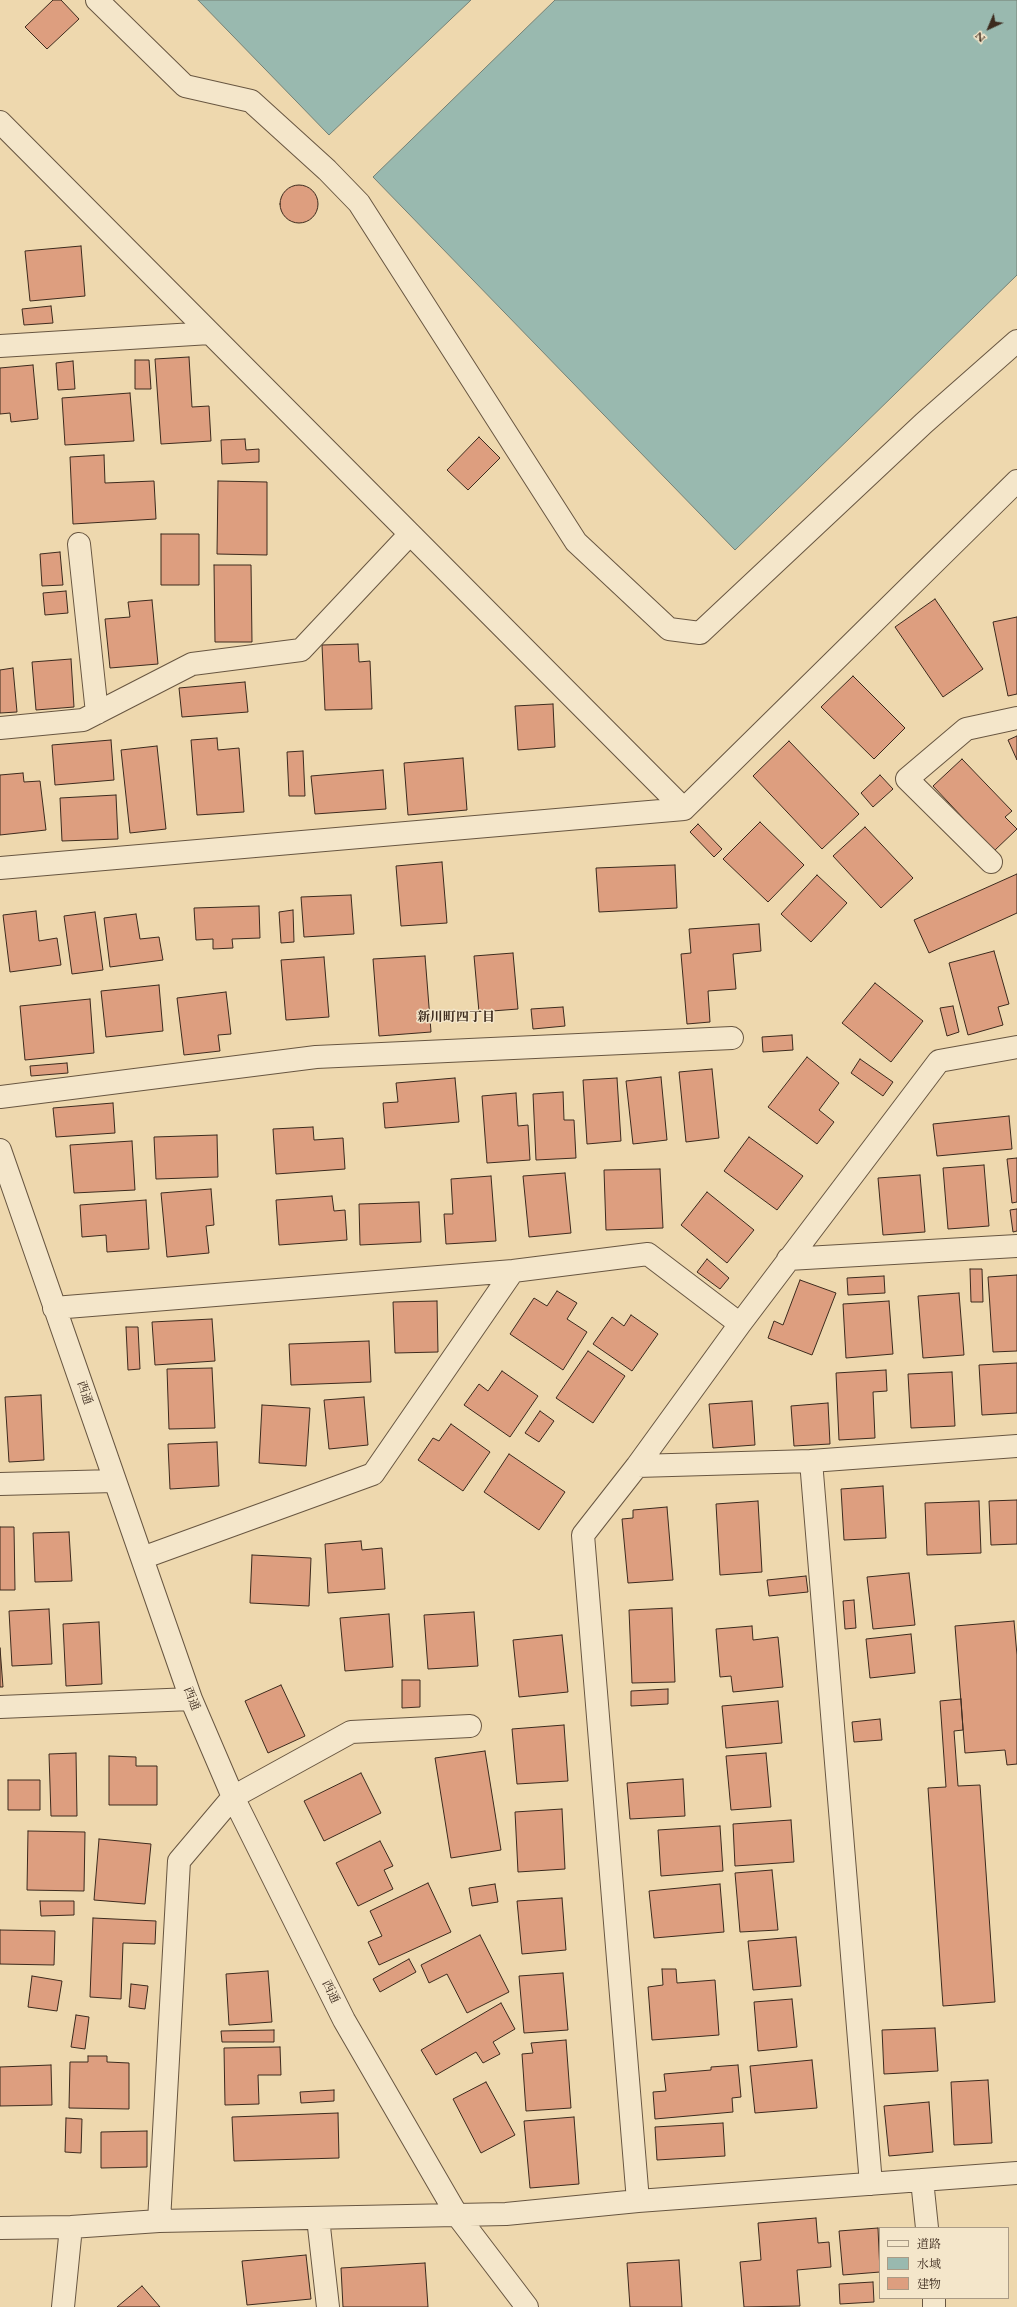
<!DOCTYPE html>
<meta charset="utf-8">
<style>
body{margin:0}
#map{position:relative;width:1017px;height:2307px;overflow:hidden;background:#eed8ae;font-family:Cardo,"Noto Serif JP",serif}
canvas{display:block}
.legend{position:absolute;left:879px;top:2227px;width:130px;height:72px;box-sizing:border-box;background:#f4e6ca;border:1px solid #aa9b85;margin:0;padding:5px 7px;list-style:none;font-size:12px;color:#3c2a1d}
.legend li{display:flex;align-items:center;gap:8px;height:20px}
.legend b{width:20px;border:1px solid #aa9b85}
.north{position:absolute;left:969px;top:8px;width:40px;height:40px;-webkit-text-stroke:3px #f4e6ca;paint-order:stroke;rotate:224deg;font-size:11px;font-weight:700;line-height:16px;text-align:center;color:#3c2a1d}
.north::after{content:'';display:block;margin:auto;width:14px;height:18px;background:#3c2a1d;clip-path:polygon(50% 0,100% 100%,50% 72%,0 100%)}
</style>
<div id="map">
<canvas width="1017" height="2307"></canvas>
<ul class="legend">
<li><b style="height:5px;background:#f4e6ca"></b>道路</li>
<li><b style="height:11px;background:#99b9af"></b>水域</li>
<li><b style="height:11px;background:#dd9e7f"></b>建物</li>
</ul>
<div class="north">N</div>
</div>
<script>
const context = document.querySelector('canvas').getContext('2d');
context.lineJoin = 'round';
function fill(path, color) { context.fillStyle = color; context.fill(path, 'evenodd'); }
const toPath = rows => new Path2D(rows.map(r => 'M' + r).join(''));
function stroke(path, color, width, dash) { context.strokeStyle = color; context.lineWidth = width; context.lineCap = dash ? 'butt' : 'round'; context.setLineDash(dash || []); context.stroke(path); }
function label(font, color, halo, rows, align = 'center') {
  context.font = font + ' Cardo,"Noto Serif JP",serif'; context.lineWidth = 3; context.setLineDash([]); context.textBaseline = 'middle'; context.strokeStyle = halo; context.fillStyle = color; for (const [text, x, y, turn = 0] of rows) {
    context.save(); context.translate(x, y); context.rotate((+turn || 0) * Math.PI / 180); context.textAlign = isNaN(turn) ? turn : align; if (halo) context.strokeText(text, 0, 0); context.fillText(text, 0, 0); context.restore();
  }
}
const water = toPath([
 [198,0,471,0,329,135,198,0],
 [555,0,1017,0,1017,275,735,550,373,177,555,0]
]);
const building = toPath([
 [53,0,61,0,79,19,47,49,25,27,53,0],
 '280 204a19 19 0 1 1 38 0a19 19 0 1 1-38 0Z',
 [81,246,85,296,30,301,25,251,81,246],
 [51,306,53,323,24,325,22,309,51,306],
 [189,357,192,407,209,406,211,441,161,444,155,359,189,357],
 [135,360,149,360,151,389,135,389,135,360],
 [73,361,75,389,58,390,56,363,73,361],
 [33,365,38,419,11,422,10,413,0,414,0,368,33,365],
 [130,393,134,441,65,445,62,398,130,393],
 [479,437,500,458,468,490,447,470,479,437],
 [245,439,246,450,259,449,259,462,222,464,221,440,245,439],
 [104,455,105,483,154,481,156,519,73,524,70,457,104,455],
 [218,481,267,482,267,555,217,554,218,481],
 [161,534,199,534,199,585,161,585,161,534],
 [60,552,63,585,42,586,40,554,60,552],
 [214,565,251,565,252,642,215,642,214,565],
 [66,591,68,613,45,615,43,593,66,591],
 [935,599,983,669,943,697,895,627,935,599],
 [152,600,158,664,110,668,105,619,130,617,128,602,152,600],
 [1017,617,1017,694,1008,696,993,622,1017,617],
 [358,644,359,662,370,661,372,709,325,710,322,645,358,644],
 [71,659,74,707,36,710,32,662,71,659],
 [13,668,17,712,0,713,0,670,13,668],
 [853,676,905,728,874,759,821,707,853,676],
 [245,682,248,712,182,717,179,688,245,682],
 [553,704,555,747,518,750,515,706,553,704],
 [1017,736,1017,760,1008,740,1017,736],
 [217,738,218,750,239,748,244,812,197,815,191,740,217,738],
 [111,740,114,780,55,785,52,745,111,740],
 [789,741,859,814,822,849,753,776,789,741],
 [157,746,166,829,130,833,121,750,157,746],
 [303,751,305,796,289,796,287,752,303,751],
 [463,758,467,810,408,815,404,763,463,758],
 [962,759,1012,811,1005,817,1017,829,994,851,933,786,962,759],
 [383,770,386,809,315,814,311,776,383,770],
 [23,773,24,782,40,781,46,830,0,835,0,775,23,773],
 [880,775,893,789,873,807,861,793,880,775],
 [116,795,118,839,62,841,60,798,116,795],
 [760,822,804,865,768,902,723,859,760,822],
 [698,824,722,849,714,857,690,832,698,824],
 [865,827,913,878,881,908,833,856,865,827],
 [442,862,447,923,401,926,396,866,442,862],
 [675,865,677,908,599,912,596,868,675,865],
 [1017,874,1017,913,929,953,914,920,1017,874],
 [817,875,847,903,811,942,781,914,817,875],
 [351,895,354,934,304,937,301,897,351,895],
 [259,906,260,938,232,939,233,948,213,949,213,939,196,940,194,908,259,906],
 [293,910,294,942,281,943,279,912,293,910],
 [36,911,39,941,57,938,61,965,10,972,3,915,36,911],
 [95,912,103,970,72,974,64,916,95,912],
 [136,914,140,939,159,937,163,960,110,967,104,918,136,914],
 [759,924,761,951,733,954,736,989,708,991,710,1022,687,1024,681,954,691,953,689,929,759,924],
 [994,951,1009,1004,998,1007,1003,1025,968,1035,949,963,994,951],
 [513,953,518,1009,479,1012,474,956,513,953],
 [425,956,431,1032,379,1036,373,959,425,956],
 [324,957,329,1017,286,1020,281,960,324,957],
 [875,983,923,1021,891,1062,842,1023,875,983],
 [159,985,163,1031,106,1037,101,991,159,985],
 [226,992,231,1034,218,1035,220,1051,184,1055,177,998,226,992],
 [90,999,94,1053,25,1060,20,1006,90,999],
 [953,1006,959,1032,947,1036,940,1008,953,1006],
 [563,1007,565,1026,533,1029,531,1009,563,1007],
 [792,1035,793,1050,763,1052,762,1037,792,1035],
 [807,1057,839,1083,819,1110,834,1122,817,1144,768,1107,807,1057],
 [860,1059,893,1082,883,1096,851,1073,860,1059],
 [67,1063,68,1073,31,1076,30,1066,67,1063],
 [712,1069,719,1138,686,1142,679,1072,712,1069],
 [661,1077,667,1140,633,1144,626,1081,661,1077],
 [455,1078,459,1122,385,1128,383,1103,398,1102,396,1083,455,1078],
 [617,1078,621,1141,587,1144,583,1080,617,1078],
 [563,1092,564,1120,574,1120,576,1158,536,1160,533,1094,563,1092],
 [516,1093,518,1126,528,1125,530,1160,487,1163,482,1096,516,1093],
 [113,1103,115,1133,56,1137,53,1108,113,1103],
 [1009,1116,1012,1149,937,1156,933,1124,1009,1116],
 [313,1127,314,1140,343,1138,345,1169,276,1174,273,1129,313,1127],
 [217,1135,218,1177,156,1179,154,1137,217,1135],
 [749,1137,803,1176,777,1210,724,1171,749,1137],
 [132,1141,135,1190,74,1193,70,1145,132,1141],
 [1017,1158,1017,1202,1012,1203,1007,1159,1017,1158],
 [984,1165,989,1226,948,1229,943,1168,984,1165],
 [660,1169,663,1228,606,1230,604,1170,660,1169],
 [565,1173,571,1233,529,1237,523,1176,565,1173],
 [920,1175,925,1232,883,1235,878,1178,920,1175],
 [491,1176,496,1241,446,1244,444,1214,453,1214,451,1179,491,1176],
 [211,1189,214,1225,206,1226,209,1253,167,1257,161,1193,211,1189],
 [707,1192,754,1230,727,1263,681,1225,707,1192],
 [332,1196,334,1211,345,1210,347,1240,279,1245,276,1200,332,1196],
 [146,1200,149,1249,107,1252,106,1235,82,1237,80,1205,146,1200],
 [419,1202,421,1242,360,1245,359,1204,419,1202],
 [1017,1209,1017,1231,1013,1232,1010,1210,1017,1209],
 [707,1259,729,1278,720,1289,697,1272,707,1259],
 [970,1269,982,1269,983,1302,971,1302,970,1269],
 [1017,1275,1017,1351,993,1352,988,1277,1017,1275],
 [884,1276,885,1293,848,1295,847,1278,884,1276],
 [800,1280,836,1293,812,1355,768,1338,774,1321,783,1325,800,1280],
 [557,1291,577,1303,567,1319,587,1332,563,1370,510,1334,534,1298,547,1306,557,1291],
 [959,1293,964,1355,923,1358,918,1296,959,1293],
 [437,1301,438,1352,395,1353,393,1302,437,1301],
 [889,1301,893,1354,846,1358,843,1304,889,1301],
 [631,1315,658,1334,632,1371,593,1344,612,1317,624,1326,631,1315],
 [212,1319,215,1361,155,1365,152,1322,212,1319],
 [126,1327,138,1327,140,1369,128,1370,126,1327],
 [369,1341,371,1382,291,1385,289,1344,369,1341],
 [588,1351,625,1376,593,1423,556,1398,588,1351],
 [1017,1363,1017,1413,982,1415,979,1365,1017,1363],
 [212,1368,215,1428,169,1429,167,1369,212,1368],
 [886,1370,887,1391,873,1392,875,1438,839,1440,836,1373,886,1370],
 [502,1371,538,1396,510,1437,464,1405,479,1384,488,1391,502,1371],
 [952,1372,955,1426,911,1428,908,1374,952,1372],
 [41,1395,44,1460,9,1462,5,1397,41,1395],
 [364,1397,368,1445,329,1449,324,1400,364,1397],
 [752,1401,755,1445,713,1448,709,1404,752,1401],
 [828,1403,830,1444,794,1446,791,1406,828,1403],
 [262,1405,310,1408,306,1466,259,1463,262,1405],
 [540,1411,554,1421,539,1442,525,1433,540,1411],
 [451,1424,490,1452,463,1491,418,1460,433,1438,439,1441,451,1424],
 [217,1442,219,1486,170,1489,168,1444,217,1442],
 [509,1454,565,1492,539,1530,484,1492,509,1454],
 [883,1486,886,1538,844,1540,841,1489,883,1486],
 [1017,1500,1017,1544,991,1545,989,1501,1017,1500],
 [758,1501,762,1572,720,1575,716,1504,758,1501],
 [979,1501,981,1553,927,1555,925,1503,979,1501],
 [667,1507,673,1580,628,1583,622,1519,633,1518,633,1510,667,1507],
 [0,1527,14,1527,15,1590,0,1590,0,1527],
 [69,1532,72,1581,35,1582,33,1533,69,1532],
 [361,1541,362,1550,382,1548,385,1589,328,1593,325,1544,361,1541],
 [252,1555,311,1558,309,1606,250,1603,252,1555],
 [909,1573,915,1625,873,1629,867,1577,909,1573],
 [806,1576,808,1592,769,1596,767,1580,806,1576],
 [854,1600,856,1628,845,1629,843,1601,854,1600],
 [672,1608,675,1682,632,1683,629,1610,672,1608],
 [49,1609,52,1664,12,1666,9,1611,49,1609],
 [474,1612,478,1666,428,1669,424,1615,474,1612],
 [389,1614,393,1667,345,1671,340,1618,389,1614],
 [1014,1621,1017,1655,1017,1764,1007,1765,1005,1750,965,1753,955,1626,1014,1621],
 [99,1622,102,1684,66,1686,63,1624,99,1622],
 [752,1626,753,1640,778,1637,783,1687,733,1692,731,1676,720,1677,716,1629,752,1626],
 [911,1634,915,1673,870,1678,866,1639,911,1634],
 [562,1635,568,1692,519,1697,513,1640,562,1635],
 [0,1648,3,1687,0,1687,0,1648],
 [402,1680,420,1680,420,1707,402,1708,402,1680],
 [281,1685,305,1736,268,1753,245,1701,281,1685],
 [668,1689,668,1704,631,1706,631,1691,668,1689],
 [961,1699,963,1730,954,1731,958,1786,980,1785,995,2002,943,2006,928,1788,946,1787,940,1701,961,1699],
 [778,1701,782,1743,726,1748,722,1706,778,1701],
 [880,1719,882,1740,854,1742,852,1722,880,1719],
 [564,1725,568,1781,517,1784,512,1729,564,1725],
 [485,1751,501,1850,451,1858,435,1758,485,1751],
 [76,1753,77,1816,51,1816,49,1754,76,1753],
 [766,1753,771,1807,731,1810,726,1756,766,1753],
 [109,1756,136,1757,136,1766,157,1766,157,1805,109,1805,109,1756],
 [361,1773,381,1813,324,1841,304,1801,361,1773],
 [683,1779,685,1816,630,1819,627,1783,683,1779],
 [8,1780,40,1780,40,1810,8,1810,8,1780],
 [562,1809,565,1869,518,1872,515,1812,562,1809],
 [791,1820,794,1862,735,1866,733,1824,791,1820],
 [720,1826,723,1871,661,1876,658,1830,720,1826],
 [28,1831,85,1832,84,1891,27,1890,28,1831],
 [99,1839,151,1844,145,1904,94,1900,99,1839],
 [380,1841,393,1866,384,1870,393,1889,358,1906,336,1863,380,1841],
 [772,1870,778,1930,740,1932,735,1873,772,1870],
 [428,1883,451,1932,379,1965,368,1942,382,1936,370,1911,428,1883],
 [495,1884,498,1902,472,1906,469,1888,495,1884],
 [720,1884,724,1932,654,1938,649,1891,720,1884],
 [562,1898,566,1950,522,1954,517,1901,562,1898],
 [40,1901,74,1901,74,1915,41,1916,40,1901],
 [93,1918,156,1921,155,1944,123,1943,121,1999,90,1997,93,1918],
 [0,1930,55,1931,54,1965,0,1964,0,1930],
 [480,1935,509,1992,467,2013,447,1974,429,1983,421,1965,480,1935],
 [796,1937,801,1986,753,1990,748,1941,796,1937],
 [409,1959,416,1972,380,1992,373,1979,409,1959],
 [662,1969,676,1969,677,1983,715,1980,719,2035,652,2040,648,1987,663,1985,662,1969],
 [268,1971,272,2022,229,2025,226,1974,268,1971],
 [563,1973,568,2030,524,2033,519,1976,563,1973],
 [32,1976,62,1981,57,2011,28,2007,32,1976],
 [131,1984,148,1986,145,2009,129,2007,131,1984],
 [792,1999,797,2047,758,2051,754,2002,792,1999],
 [501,2003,515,2029,493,2042,500,2054,483,2063,476,2052,436,2075,421,2050,501,2003],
 [76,2015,89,2017,85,2049,71,2047,76,2015],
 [935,2028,938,2071,884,2074,882,2030,935,2028],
 [274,2030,274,2042,222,2042,221,2031,274,2030],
 [566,2040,571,2108,526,2111,522,2054,533,2053,531,2043,566,2040],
 [280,2047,281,2075,258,2075,259,2104,225,2105,224,2048,280,2047],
 [88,2056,107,2056,107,2062,129,2063,129,2109,69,2108,70,2062,88,2062,88,2056],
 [812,2060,817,2108,755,2113,750,2066,812,2060],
 [51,2065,52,2105,0,2106,0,2067,51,2065],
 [738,2065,741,2097,732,2098,733,2112,655,2119,653,2092,666,2091,664,2074,711,2070,711,2067,738,2065],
 [988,2080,992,2143,954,2145,951,2082,988,2080],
 [486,2082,515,2135,481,2153,453,2099,486,2082],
 [334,2090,334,2101,301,2103,300,2092,334,2090],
 [929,2102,933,2152,889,2156,884,2106,929,2102],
 [338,2113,339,2158,234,2161,232,2117,338,2113],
 [574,2117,579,2184,530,2188,524,2121,574,2117],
 [66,2118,82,2119,81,2153,65,2152,66,2118],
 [723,2123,725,2156,657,2160,655,2127,723,2123],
 [147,2131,147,2167,101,2168,101,2132,147,2131],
 [816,2218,818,2243,829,2242,831,2267,797,2270,800,2306,744,2307,740,2262,761,2260,758,2223,816,2218],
 [878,2228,880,2272,843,2275,839,2231,878,2228],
 [306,2255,311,2299,247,2305,242,2261,306,2255],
 [679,2260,682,2307,630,2307,627,2263,679,2260],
 [425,2263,428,2307,343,2307,341,2268,425,2263],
 [873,2282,874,2302,840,2304,839,2284,873,2282],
 [142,2286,160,2307,117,2307,142,2286]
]);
const minor = toPath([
 [97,0,185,86,251,101,327,170,359,203,576,542,669,629,700,633,924,423,1017,341],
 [0,122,684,809,1017,481],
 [0,346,210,333],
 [79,544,97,713],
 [0,728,83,720,192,664,301,650,410,534],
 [991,862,907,779,966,729,1017,718],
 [0,868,684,809],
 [0,1097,316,1057,732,1038],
 [0,1150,191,1699,233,1797,344,2020,457,2215,527,2307],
 [788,1259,1017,1246],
 [54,1308,513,1271,648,1254,740,1324],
 [811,1461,871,2184],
 [637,1466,811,1461,1017,1446],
 [0,1484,114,1481],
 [142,1558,373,1474,513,1271],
 [0,1707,191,1699],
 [922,2180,927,2228],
 [638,2201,583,1535,637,1466,740,1324,939,1061,1017,1047],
 [318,2218,328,2307],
 [159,2221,179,1861,233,1797,351,1732,470,1726],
 [0,2228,71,2227,159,2221,506,2214,638,2201,1017,2173],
 [934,2298,934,2307],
 [63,2307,71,2227]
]);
const streetNames = [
 ["西通",84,1393,71],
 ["西通",191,1699,69],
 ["西通",330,1992,64]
];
const neighbourhoodNames = [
 ["新川町四丁目",456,1018]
];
fill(water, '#99b9af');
stroke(water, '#748075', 1);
fill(building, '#dd9e7f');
stroke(building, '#3c2a1d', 1);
stroke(minor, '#685641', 24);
stroke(minor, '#f4e6ca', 22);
label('12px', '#3c2a1d', '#f4e6ca', streetNames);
label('bold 13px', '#3c2a1d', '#f4e6ca', neighbourhoodNames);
</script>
